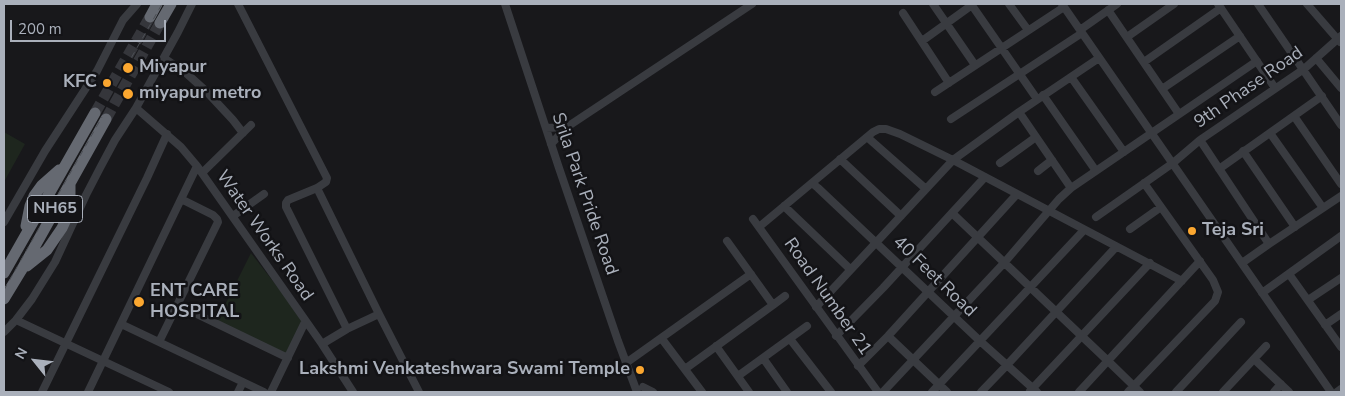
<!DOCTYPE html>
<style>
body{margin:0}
#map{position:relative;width:1345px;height:396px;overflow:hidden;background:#18181b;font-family:"Nunito Sans",sans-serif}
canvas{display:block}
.frame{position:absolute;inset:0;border:5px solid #aab0bb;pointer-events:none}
.north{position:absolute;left:10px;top:336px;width:50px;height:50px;-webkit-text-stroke:4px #131316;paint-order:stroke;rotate:299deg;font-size:14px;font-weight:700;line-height:20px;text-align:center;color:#aab0bb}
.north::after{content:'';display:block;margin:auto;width:18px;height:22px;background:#aab0bb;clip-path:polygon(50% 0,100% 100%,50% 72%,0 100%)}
.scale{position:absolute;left:10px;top:20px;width:156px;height:22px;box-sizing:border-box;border:2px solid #aab0bb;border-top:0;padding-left:6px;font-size:15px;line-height:18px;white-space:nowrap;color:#aab0bb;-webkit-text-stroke:4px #131316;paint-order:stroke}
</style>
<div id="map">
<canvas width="1345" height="396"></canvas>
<div class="frame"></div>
<div class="north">N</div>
<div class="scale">200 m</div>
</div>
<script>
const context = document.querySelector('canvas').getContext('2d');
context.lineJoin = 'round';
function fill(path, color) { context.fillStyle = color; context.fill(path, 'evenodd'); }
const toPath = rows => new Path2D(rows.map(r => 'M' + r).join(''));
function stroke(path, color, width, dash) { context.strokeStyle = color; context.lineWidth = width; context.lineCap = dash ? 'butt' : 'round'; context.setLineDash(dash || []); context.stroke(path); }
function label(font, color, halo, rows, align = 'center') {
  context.font = font + ' "Nunito Sans",sans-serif'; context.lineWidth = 5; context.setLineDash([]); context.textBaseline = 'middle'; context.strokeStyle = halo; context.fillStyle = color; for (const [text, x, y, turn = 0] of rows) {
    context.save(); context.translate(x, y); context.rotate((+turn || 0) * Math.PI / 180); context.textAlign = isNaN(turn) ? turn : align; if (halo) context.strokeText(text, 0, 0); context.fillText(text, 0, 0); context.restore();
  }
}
const green = toPath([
 [4,132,25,144,4,182],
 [251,253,304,321,285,357,216,323]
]);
const highwayTunnel = toPath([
 [95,113,150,17],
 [106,119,160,23]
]);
const minor = toPath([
 [238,4,327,178,326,182,317,188,288,200,286,203,286,207,347,329],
 [505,4,559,168,618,341,637,392],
 [933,4,975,65],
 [971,4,1037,99],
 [1009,4,1028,30],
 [1062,4,1331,392],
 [1218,4,1275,88],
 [1258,4,1341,125],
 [1307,4,1340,42],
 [1108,10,1179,114],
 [903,13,949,83],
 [1080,30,1117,4],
 [1127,37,1174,4],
 [922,41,972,5],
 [164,58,186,73,206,91,233,120,243,133],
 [1316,58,1341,88],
 [1144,62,1221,8],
 [1071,77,1124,152],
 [1162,89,1240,36],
 [935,92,1064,7],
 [1043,95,1096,171],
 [136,108,181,147,197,166,322,344,353,392],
 [1019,112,1071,188,1257,61],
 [1294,116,1341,184],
 [951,119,1082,33],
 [546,128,567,127],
 [1270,133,1323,208],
 [867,137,926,189],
 [1200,140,1269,244],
 [551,144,567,127,752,4],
 [1243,151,1295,227],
 [840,159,901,216],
 [1000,163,1036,137],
 [1219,169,1322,96],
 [1038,171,1052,160],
 [202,173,251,125],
 [812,183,818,188,980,341,1037,392],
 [317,188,379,314,419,392],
 [784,206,850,269],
 [952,213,1108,361,1140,392],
 [233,216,264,194],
 [1096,217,1173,163,1200,140,1304,69,1341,36],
 [753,219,878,392],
 [4,222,45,151,97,71,123,20,137,4],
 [759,227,873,132,879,129,886,129,900,134,953,160,1182,281],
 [1130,229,1161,207],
 [1242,263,1269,244,1341,196],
 [1289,274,1341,347],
 [1262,293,1341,236],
 [1308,300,1341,278],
 [178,305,288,358],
 [773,305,785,296],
 [816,307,953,160,1019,112,1099,58],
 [16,320,169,392],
 [121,324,264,392],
 [1325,325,1341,314],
 [4,332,16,320,32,299,55,262,86,195,100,168,115,140,136,108,178,32,192,4],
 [836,336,883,288,985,177],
 [888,336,947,392],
 [662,339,702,392],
 [790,339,831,392],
 [159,342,218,222,217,219,213,215,181,199],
 [322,344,347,329,379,314],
 [716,346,749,392],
 [763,358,787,392],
 [1254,359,1289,392],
 [626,363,751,274],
 [858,366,888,336,1017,194],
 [685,369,773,305,727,241],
 [738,376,807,326],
 [643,387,653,392],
 [1030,391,1150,263],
 [42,392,147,178,167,134],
 [88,392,197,166],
 [238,392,243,382],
 [271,392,305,322],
 [883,392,1004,263,1059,199,1071,188],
 [932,392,1084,230],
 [981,392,1007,365,1116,247],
 [1079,392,1200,261],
 [1128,392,1215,301,1218,292,1213,280,1144,183],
 [1176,392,1241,322],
 [1223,392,1266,346],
 [1274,392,1281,384],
 [1337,392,1341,389]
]);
const highway = toPath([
 [150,17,157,4],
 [160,23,171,4],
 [26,226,30,206,34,196,42,185,59,170],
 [27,266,47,250,62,228,68,215,70,202,70,183],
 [4,273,95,113],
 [4,299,21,271,106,119]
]);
const rail = toPath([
 [126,67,162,4],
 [4,290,102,117]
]);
const markers = [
 [128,68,6,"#fba730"],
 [107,83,5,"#fba730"],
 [128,94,6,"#fba730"],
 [1192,231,5,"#fba730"],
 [139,302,6,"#fba730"],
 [640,370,5,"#fba730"]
];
const shields = [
 [55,209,55]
];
const shieldNames = [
 ["NH65",55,209]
];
const poiNames = [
 ["Miyapur",139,68],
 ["KFC",97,83,"right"],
 ["miyapur metro",139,94],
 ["Teja Sri",1202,231],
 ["ENT CARE",150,292],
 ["HOSPITAL",150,313],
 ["Lakshmi Venkateshwara Swami Temple",630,370,"right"]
];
const streetNames = [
 ["9th Phase Road",1249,88,-35],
 ["Srila Park Pride Road",584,194,71],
 ["Water Works Road",264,236,55],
 ["40 Feet Road",934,277,44],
 ["Road Number 21",827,297,55]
];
fill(green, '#1e261e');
stroke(highwayTunnel, '#35363b', 11, [11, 5.5]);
stroke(minor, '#393b40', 8);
stroke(highway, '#656971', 11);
stroke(rail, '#4c4f55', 1, [6, 5]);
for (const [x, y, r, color] of markers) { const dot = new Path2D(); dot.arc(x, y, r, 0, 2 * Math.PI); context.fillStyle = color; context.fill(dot); stroke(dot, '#131316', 2); }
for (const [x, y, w] of shields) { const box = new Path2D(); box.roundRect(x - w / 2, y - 13.5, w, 27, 4); context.fillStyle = '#131316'; context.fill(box); stroke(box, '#aab0bb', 1); }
label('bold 16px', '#aab0bb', null, shieldNames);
label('bold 18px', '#aab0bb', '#131316', poiNames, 'left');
label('18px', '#aab0bb', '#131316', streetNames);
</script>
